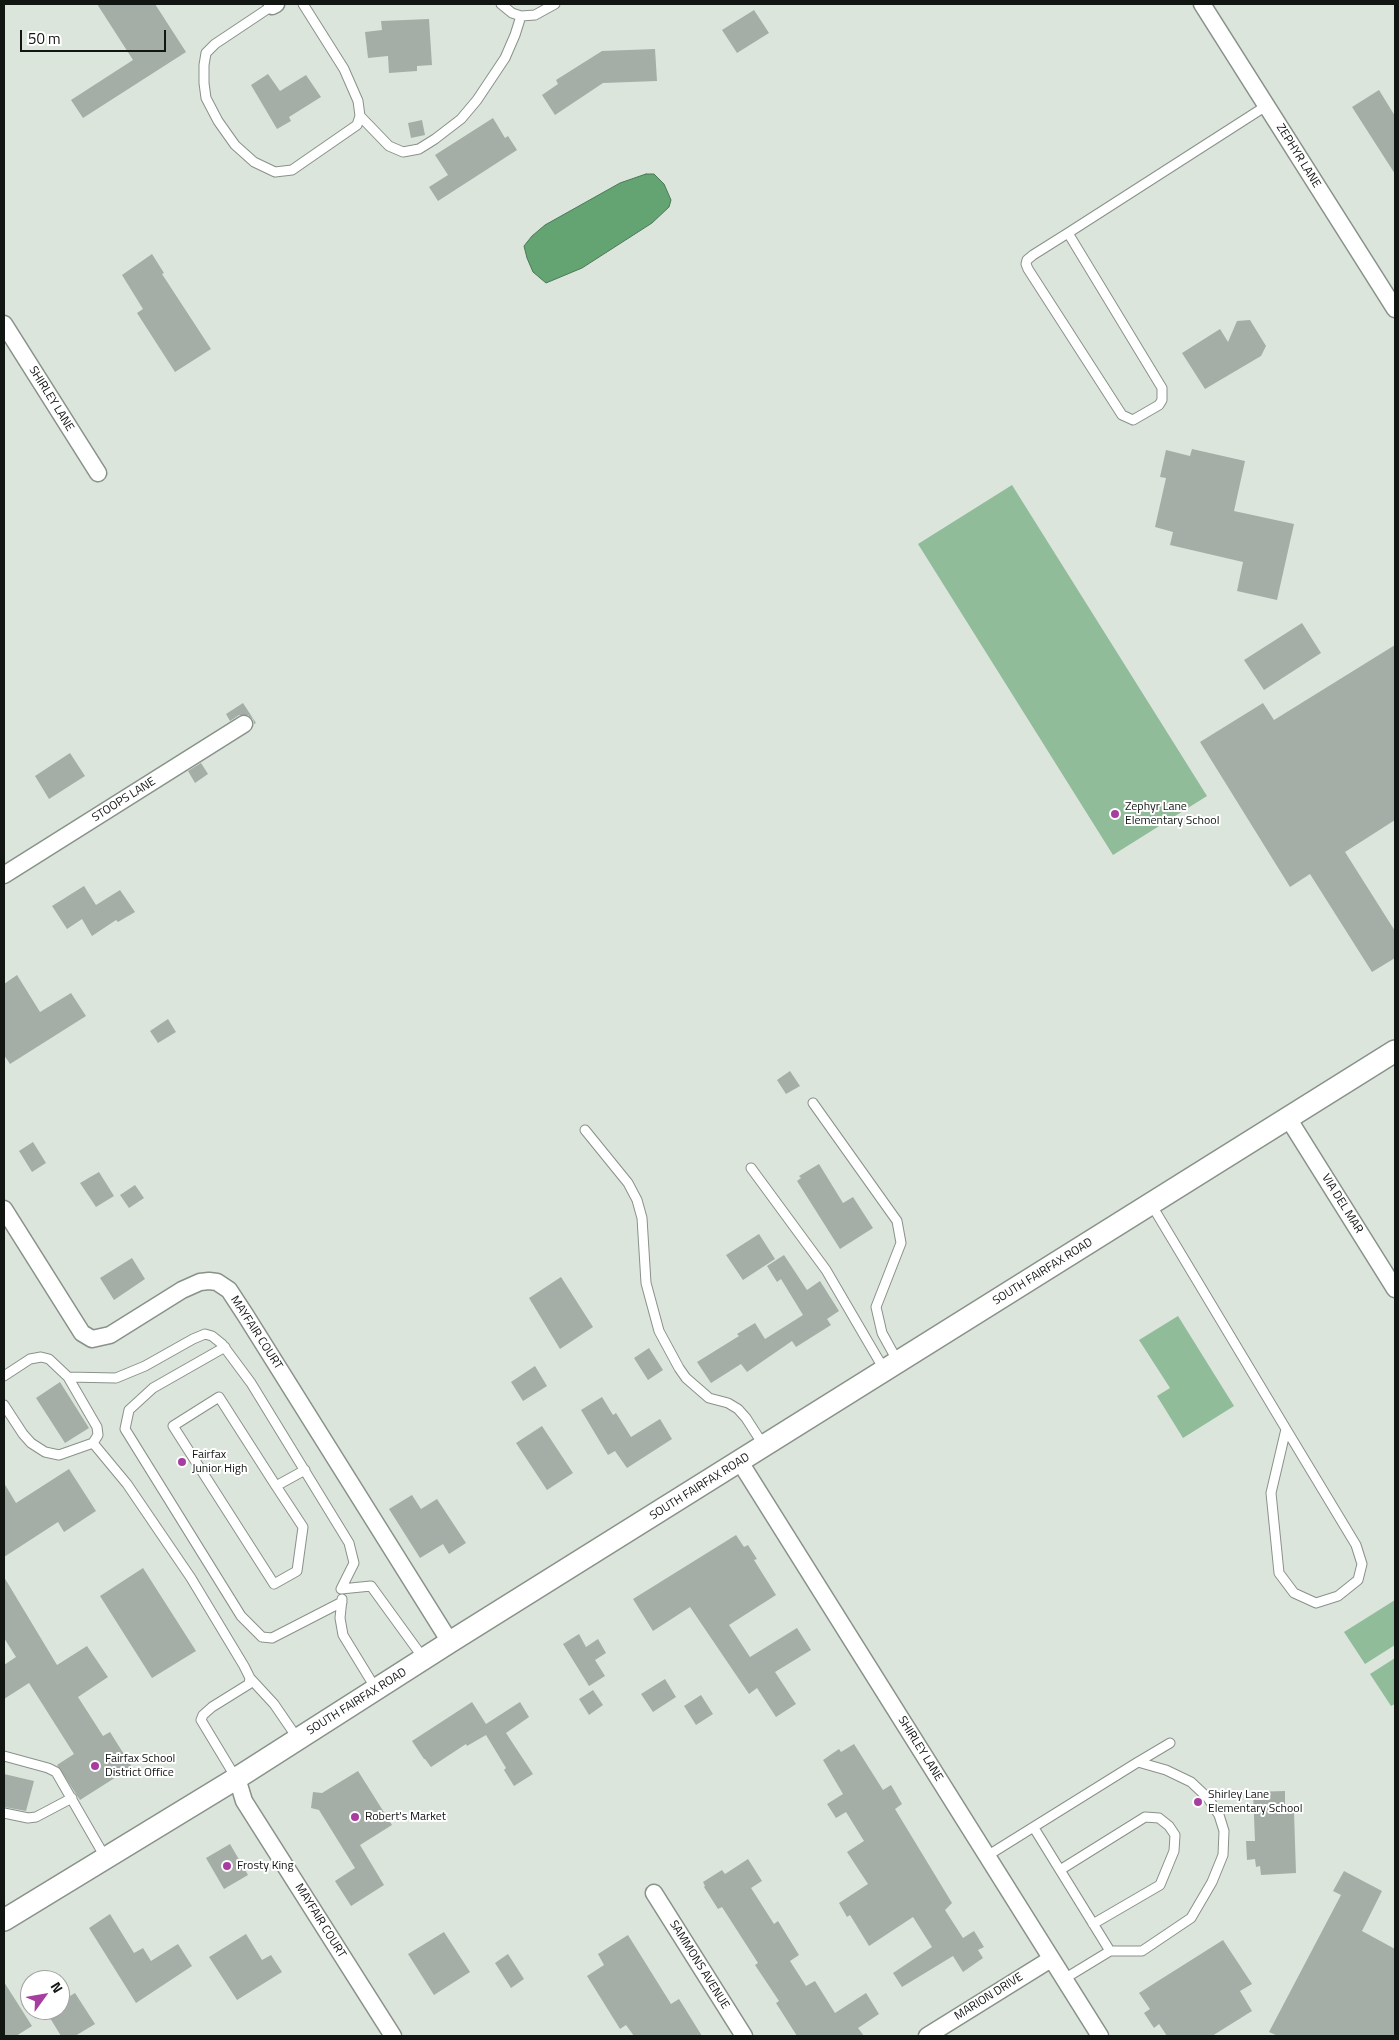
<!DOCTYPE html>
<style>
body{margin:0}
#map{position:relative;width:1399px;height:2040px;overflow:hidden;background:#dbe5dc;font-family:"Titillium Web",sans-serif}
canvas{display:block}
.frame{position:absolute;inset:0;border:5px solid #121613;pointer-events:none}
.north{position:absolute;left:20px;top:1970px;width:50px;height:50px;box-sizing:border-box;background:#fff;border:1px solid #a0a2a1;border-radius:50%;rotate:58deg;font-size:14px;font-weight:700;line-height:20px;text-align:center;color:#121613}
.north::after{content:'';display:block;margin:auto;width:18px;height:22px;background:#a63d9f;clip-path:polygon(50% 0,100% 100%,50% 72%,0 100%)}
.scale{position:absolute;left:20px;top:30px;width:146px;height:22px;box-sizing:border-box;border:2px solid #121613;border-top:0;padding-left:6px;font-size:15px;line-height:18px;white-space:nowrap;color:#121613;-webkit-text-stroke:4px #fff;paint-order:stroke}
</style>
<div id="map">
<canvas width="1399" height="2040"></canvas>
<div class="frame"></div>
<div class="north">N</div>
<div class="scale">50 m</div>
</div>
<script>
const context = document.querySelector('canvas').getContext('2d');
context.lineJoin = 'round';
function fill(path, color) { context.fillStyle = color; context.fill(path, 'evenodd'); }
const toPath = rows => new Path2D(rows.map(r => 'M' + r).join(''));
function stroke(path, color, width, dash) { context.strokeStyle = color; context.lineWidth = width; context.lineCap = dash ? 'butt' : 'round'; context.setLineDash(dash || []); context.stroke(path); }
function label(font, color, halo, rows, align = 'center') {
  context.font = font + ' "Titillium Web",sans-serif'; context.lineWidth = 4; context.setLineDash([]); context.textBaseline = 'middle'; context.strokeStyle = halo; context.fillStyle = color; for (const [text, x, y, turn = 0] of rows) {
    context.save(); context.translate(x, y); context.rotate((+turn || 0) * Math.PI / 180); context.textAlign = isNaN(turn) ? turn : align; if (halo) context.strokeText(text, 0, 0); context.fillText(text, 0, 0); context.restore();
  }
}
const green = toPath([
 [1012,485,1207,796,1113,855,918,544],
 [1178,1316,1234,1406,1183,1438,1157,1396,1170,1388,1139,1340],
 [1395,1600,1395,1645,1365,1664,1344,1632],
 [1395,1658,1395,1704,1391,1706,1370,1674]
]);
const water = toPath([
 [646,174,654,174,664,184,671,200,669,207,652,223,582,268,546,283,533,272,527,258,524,246,532,236,545,225,620,183,646,174]
]);
const building = toPath([
 [97,4,155,4,186,52,83,118,71,100,133,60],
 [754,10,769,33,737,53,722,30],
 [429,19,432,65,417,66,417,71,389,73,388,56,368,58,365,32,382,30,381,21],
 [655,49,657,81,603,83,555,115,542,95,558,84,556,80,602,51],
 [268,74,280,91,306,75,321,97,289,117,291,121,277,129,251,85],
 [1379,90,1395,116,1395,174,1352,107],
 [493,118,505,138,508,136,517,150,438,201,429,187,448,175,435,155],
 [422,120,425,135,411,138,408,123],
 [152,254,164,273,162,274,211,349,175,372,137,313,143,309,122,275],
 [1250,320,1266,346,1261,356,1205,389,1182,353,1220,329,1228,342,1237,321],
 [1192,449,1245,461,1234,511,1294,524,1277,600,1237,591,1243,562,1170,545,1173,532,1155,527,1166,478,1160,477,1166,450,1190,456],
 [1302,623,1321,653,1264,690,1244,660],
 [1395,645,1395,820,1345,852,1395,931,1395,958,1372,972,1310,874,1290,887,1200,742,1263,703,1274,720],
 [243,703,256,723,254,724,253,719,248,715,239,715,230,721,226,714],
 [70,753,85,776,49,799,35,776],
 [201,763,208,774,195,783,188,771],
 [84,886,96,905,120,890,135,912,118,922,116,920,92,936,82,919,67,929,52,906],
 [17,975,40,1012,71,993,86,1016,10,1064,4,1055,4,984],
 [168,1019,176,1032,158,1043,150,1031],
 [790,1071,800,1086,786,1094,777,1080],
 [33,1142,46,1163,32,1172,19,1151],
 [819,1164,843,1203,853,1197,873,1228,840,1249,797,1181,801,1178,799,1176],
 [99,1172,114,1196,96,1207,80,1183],
 [135,1185,144,1198,129,1208,120,1195],
 [759,1234,775,1259,743,1280,726,1255],
 [784,1255,807,1290,820,1281,839,1311,827,1319,831,1325,796,1347,792,1341,747,1372,741,1364,711,1383,697,1362,739,1336,737,1334,755,1323,765,1339,803,1315,781,1279,777,1282,767,1266],
 [132,1258,145,1279,114,1300,100,1278],
 [561,1277,593,1327,560,1349,529,1298],
 [649,1348,663,1370,648,1380,634,1358],
 [535,1366,547,1386,523,1401,511,1382],
 [60,1382,89,1428,65,1443,36,1398],
 [602,1397,613,1415,616,1413,631,1437,660,1419,672,1439,627,1468,615,1451,608,1455,581,1410],
 [542,1426,573,1473,547,1490,516,1443],
 [69,1469,96,1511,64,1532,58,1522,4,1557,4,1483,16,1503],
 [412,1495,421,1509,437,1499,466,1543,449,1554,443,1544,420,1558,389,1509],
 [736,1535,744,1547,748,1545,757,1559,754,1560,776,1595,729,1625,750,1657,797,1628,811,1650,775,1672,796,1704,776,1717,757,1688,749,1694,690,1607,653,1631,633,1599],
 [143,1568,196,1651,152,1678,100,1596],
 [4,1577,57,1665,87,1646,108,1677,78,1697,103,1736,110,1732,132,1767,80,1800,57,1765,74,1754,29,1683,4,1699,4,1665,16,1657,4,1638],
 [579,1634,586,1647,598,1639,606,1653,595,1660,605,1676,589,1686,563,1644],
 [665,1679,676,1697,653,1712,641,1694],
 [593,1690,603,1705,589,1715,579,1699],
 [701,1695,713,1714,696,1725,684,1706],
 [472,1702,486,1724,520,1702,529,1717,506,1733,533,1774,514,1786,504,1770,506,1768,486,1735,467,1746,466,1744,431,1767,425,1759,424,1759,412,1741],
 [854,1744,883,1790,891,1785,902,1804,895,1809,952,1903,945,1910,963,1938,974,1931,984,1947,978,1950,983,1958,963,1972,953,1956,902,1987,893,1973,932,1947,913,1917,869,1946,850,1915,847,1917,839,1903,868,1884,847,1852,864,1841,846,1812,836,1818,827,1804,843,1794,823,1760,839,1749,841,1752],
 [358,1771,392,1825,360,1845,384,1885,351,1906,335,1881,355,1868,319,1810,311,1808,313,1792,322,1793],
 [4,1774,34,1781,26,1811,4,1807],
 [1285,1791,1285,1812,1294,1812,1296,1873,1261,1875,1260,1866,1256,1867,1255,1859,1247,1860,1246,1841,1255,1841,1253,1792],
 [230,1844,248,1875,224,1889,206,1858],
 [748,1859,762,1881,751,1888,774,1924,778,1921,799,1955,790,1961,806,1986,815,1981,835,2013,866,1993,879,2014,858,2028,864,2036,797,2036,776,2003,779,2001,755,1965,758,1963,722,1907,718,1909,704,1887,705,1886,703,1882,722,1870,725,1874],
 [1344,1871,1382,1891,1362,1931,1395,1949,1395,2036,1278,2036,1269,2032,1341,1895,1333,1891],
 [110,1914,134,1953,143,1948,151,1961,178,1944,192,1966,136,2003,89,1928],
 [444,1932,470,1972,434,1995,408,1954],
 [246,1934,262,1960,271,1955,282,1972,237,2000,209,1957],
 [628,1935,671,2004,679,1999,702,2036,634,2036,626,2025,620,2029,587,1976,604,1965,598,1954],
 [1223,1940,1252,1984,1240,1991,1252,2011,1212,2036,1167,2036,1159,2024,1154,2028,1144,2013,1150,2009,1139,1993],
 [508,1954,524,1979,511,1988,495,1963],
 [4,1982,32,2026,16,2036,4,2036],
 [75,1993,95,2024,75,2036,61,2036,50,2018,60,2011,60,2002]
]);
const service = toPath([
 [501,4,512,13,521,16,535,15,555,4],
 [272,6,215,44,206,53,204,65,204,83,206,98,218,121,235,145,254,162,275,172,292,170,357,125,360,116,358,101,344,69,303,4],
 [360,116,389,146,403,152,419,149,435,139,461,119,477,100,505,58,515,35,521,16],
 [1068,233,1162,388,1162,400,1159,405,1133,420,1122,415,1028,269,1026,264,1027,260,1033,255,1068,233,1266,106],
 [813,1103,897,1221,901,1243,876,1307,882,1333,898,1362],
 [585,1130,628,1183,637,1200,642,1218,646,1283,659,1331,679,1368,686,1378,709,1398,728,1403,738,1409,746,1418,764,1446],
 [751,1168,826,1270,885,1371],
 [1151,1204,1286,1429,1356,1545,1362,1564,1358,1580,1338,1596,1316,1603,1294,1593,1279,1573,1271,1493,1286,1429],
 [225,1347,153,1388,129,1410,125,1429,241,1616,262,1637,272,1638,342,1602],
 [4,1376,30,1359,41,1357,49,1359,68,1377,97,1427,98,1435,93,1443,59,1455,45,1452,31,1443,23,1434,4,1405],
 [68,1377,116,1378,145,1366,193,1339,205,1334,212,1336,222,1344,251,1383,349,1543,354,1563,341,1589,371,1586,424,1659],
 [93,1443,127,1484,191,1578,244,1666,250,1678,249,1684,212,1707,203,1715,201,1720,236,1778],
 [276,1486,303,1527,297,1571,274,1584,173,1426,219,1397,276,1486,305,1470],
 [342,1599,340,1618,343,1635,376,1689],
 [250,1678,274,1704,298,1739],
 [4,1756,48,1768,56,1772,105,1857],
 [1138,1762,1170,1743],
 [4,1813,28,1818,36,1817,72,1798],
 [1034,1828,1110,1951],
 [987,1856,1138,1762,1166,1770,1191,1782,1208,1798,1219,1815,1224,1831,1223,1855,1212,1882,1191,1918,1142,1951,1110,1951,1064,1979],
 [1060,1870,1145,1817,1159,1818,1169,1826,1175,1835,1174,1851,1160,1885,1093,1924]
]);
const minor = toPath([
 [1202,4,1395,309],
 [272,6,276,4],
 [4,324,98,473],
 [4,875,244,724],
 [1288,1118,1395,1289],
 [4,1209,82,1333,92,1339,110,1335,182,1290,200,1282,209,1281,217,1282,229,1290,246,1316,450,1642],
 [740,1462,1100,2036],
 [237,1778,244,1801,393,2036],
 [654,1893,744,2036],
 [927,2036,1051,1959]
]);
const tertiary = toPath([
 [4,1920,237,1778,450,1642,1395,1051]
]);
const markers = [
 [1115,814,5,"#a63d9f"],
 [182,1462,5,"#a63d9f"],
 [95,1766,5,"#a63d9f"],
 [1198,1802,5,"#a63d9f"],
 [355,1817,5,"#a63d9f"],
 [227,1866,5,"#a63d9f"]
];
const streetNames = [
 ["ZEPHYR LANE",1298,156,58],
 ["SHIRLEY LANE",51,399,58],
 ["STOOPS LANE",124,800,-32],
 ["VIA DEL MAR",1342,1204,58],
 ["SOUTH FAIRFAX ROAD",1043,1272,-32],
 ["MAYFAIR COURT",256,1333,57],
 ["SOUTH FAIRFAX ROAD",700,1487,-32],
 ["SOUTH FAIRFAX ROAD",357,1702,-32],
 ["SHIRLEY LANE",920,1749,58],
 ["MAYFAIR COURT",320,1921,58],
 ["SAMMONS AVENUE",699,1965,58],
 ["MARION DRIVE",989,1997,-32]
];
const poiNames = [
 ["Zephyr Lane",1125,807],
 ["Elementary School",1125,821],
 ["Fairfax",192,1455],
 ["Junior High",192,1469],
 ["Fairfax School",105,1759],
 ["District Office",105,1773],
 ["Shirley Lane",1208,1795],
 ["Elementary School",1208,1809],
 ["Robert's Market",365,1817],
 ["Frosty King",237,1866]
];
fill(green, '#91bc99');
fill(water, '#64a372');
stroke(water, '#4b7956', 1);
fill(building, '#a4aea6');
stroke(service, '#89928a', 11);
stroke(minor, '#89928a', 19);
stroke(tertiary, '#89928a', 24);
stroke(service, '#fff', 9);
stroke(minor, '#fff', 16);
stroke(tertiary, '#fff', 21);
for (const [x, y, r, color] of markers) { const dot = new Path2D(); dot.arc(x, y, r, 0, 2 * Math.PI); context.fillStyle = color; context.fill(dot); stroke(dot, '#fff', 2); }
label('12px', '#121613', '#fff', streetNames);
label('12px', '#121613', '#fff', poiNames, 'left');
</script>
